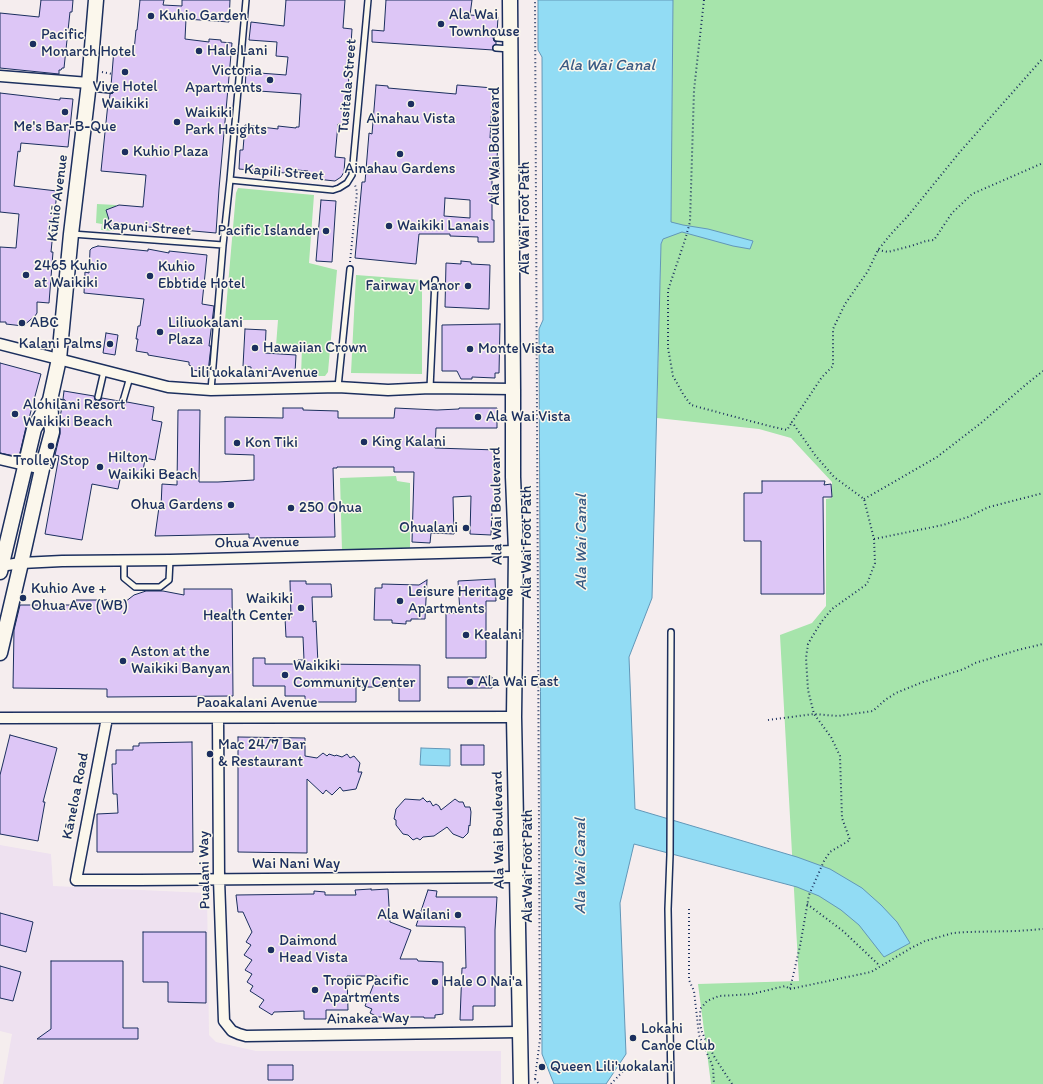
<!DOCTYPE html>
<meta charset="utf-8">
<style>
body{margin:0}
canvas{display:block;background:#f5edee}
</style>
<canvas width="1043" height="1084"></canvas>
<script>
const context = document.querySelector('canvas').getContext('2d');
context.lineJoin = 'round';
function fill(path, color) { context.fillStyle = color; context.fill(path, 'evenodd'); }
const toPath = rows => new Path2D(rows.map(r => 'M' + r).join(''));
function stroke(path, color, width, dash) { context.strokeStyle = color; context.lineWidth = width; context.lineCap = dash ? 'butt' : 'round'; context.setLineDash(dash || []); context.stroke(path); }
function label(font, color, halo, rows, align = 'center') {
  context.font = font + ' Itim,sans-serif'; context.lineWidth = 3; context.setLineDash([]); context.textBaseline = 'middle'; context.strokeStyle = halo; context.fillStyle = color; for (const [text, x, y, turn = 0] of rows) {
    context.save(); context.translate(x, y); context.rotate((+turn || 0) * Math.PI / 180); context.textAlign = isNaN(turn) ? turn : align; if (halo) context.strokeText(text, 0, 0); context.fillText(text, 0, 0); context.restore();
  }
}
const built = toPath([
 [0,845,51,854,53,886,207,893,209,1035,216,1042,256,1051,501,1051,501,1084,3,1084,12,1034,0,1031]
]);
const green = toPath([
 [673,0,1043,0,1043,1084,711,1084,698,984,799,981,780,635,812,623,826,606,826,499,832,498,832,482,791,438,759,429,657,418,661,244,671,222],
 [238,188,314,195,309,263,337,270,328,372,325,376,301,376,302,347,276,346,278,320,225,320,236,193],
 [97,204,116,205,114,231,101,230,102,224,96,223],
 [356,275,422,280,422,374,351,373],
 [396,476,397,481,410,483,410,551,342,551,340,478]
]);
const water = toPath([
 [538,0,673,0,671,222,683,225,708,229,753,241,750,249,733,246,682,232,663,239,661,244,652,598,629,657,635,809,797,857,830,869,862,888,881,905,897,922,910,943,884,957,859,925,841,910,819,896,797,887,634,844,620,903,626,1054,606,1084,554,1084,542,1054,539,329,543,320,542,57,538,50,538,0],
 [421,748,450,749,450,766,420,765,421,748]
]);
const building = toPath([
 [41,0,73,0,72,12,70,12,64,68,62,68,61,70,59,70,59,74,0,68,0,13,39,17,41,0],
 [140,0,164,0,163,5,182,6,182,0,230,0,229,22,186,19,185,39,209,42,209,39,221,40,221,42,232,43,219,189,216,233,137,226,136,228,111,226,106,210,119,205,143,207,146,175,101,171,108,103,109,103,110,94,113,93,114,91,113,88,111,86,114,49,134,51,136,30,137,30,140,0],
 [286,0,345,0,343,28,352,29,347,105,349,105,348,125,338,124,335,157,345,158,344,172,341,177,335,181,307,178,308,171,286,169,285,173,239,169,240,150,243,150,245,125,278,129,278,126,296,128,296,127,299,127,301,94,245,90,246,72,286,75,288,57,276,56,277,42,249,40,251,22,284,26,286,0],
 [386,0,472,0,470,15,498,17,497,34,494,35,493,38,494,41,496,42,496,44,493,46,493,50,372,42,372,30,384,31,386,0],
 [376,85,388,86,388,88,456,94,457,85,493,88,490,138,498,138,497,160,499,160,499,177,492,177,492,220,494,220,494,242,478,242,478,237,450,236,450,234,419,234,416,264,355,258,362,182,365,182,369,133,372,134,376,85],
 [445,198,470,200,470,218,444,216,445,198],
 [0,93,60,100,60,98,73,99,68,147,21,143,20,152,18,151,14,186,57,191,51,252,53,252,49,303,37,302,37,313,35,316,23,326,6,324,6,322,0,322,0,247,16,248,19,214,0,212,0,93],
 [321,200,336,201,332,262,316,261,321,200],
 [98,246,148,251,148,249,169,253,169,251,207,255,202,304,214,306,209,346,211,346,208,372,191,370,191,366,189,365,189,362,148,355,148,353,136,351,138,339,136,339,138,326,140,326,144,299,84,293,85,272,89,273,90,250,92,248,98,246],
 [461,261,471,262,471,264,490,265,489,309,445,307,446,263,461,264,461,261],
 [500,324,499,373,495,373,495,378,472,377,472,379,461,379,457,371,442,371,442,325,500,324],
 [245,329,266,330,265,353,296,355,295,373,264,370,264,373,251,373,251,367,243,366,245,329],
 [106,333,118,335,115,355,103,353,106,333],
 [0,363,41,374,28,422,26,427,19,457,0,453,0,363],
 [64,391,94,396,95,400,97,401,101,400,102,398,119,401,120,403,122,405,125,404,127,402,154,407,152,420,162,422,155,460,145,458,142,479,121,475,118,489,92,484,82,540,45,534,59,456,55,455,60,434,60,417,62,407,64,406,66,404,65,400,63,399,64,391],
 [283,408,303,408,303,410,338,411,338,418,394,418,395,408,437,410,459,409,459,408,497,408,497,428,436,428,435,448,497,450,496,480,497,480,497,485,500,485,499,510,492,510,491,535,470,534,471,496,453,497,454,534,431,533,430,543,412,542,414,472,394,472,394,467,337,467,337,468,333,468,335,537,249,538,249,534,155,536,159,507,161,507,162,484,177,485,178,410,200,410,199,482,218,482,254,480,254,455,225,454,225,417,283,418,283,408],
 [762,481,825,481,824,485,831,484,832,497,823,497,824,594,761,594,761,541,744,541,744,493,762,493,762,481],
 [495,579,496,601,486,601,486,658,446,658,446,613,460,613,458,581,495,579],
 [427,580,425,619,411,619,411,621,406,621,406,624,392,623,392,620,374,620,375,588,382,588,382,584,419,585,427,580],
 [290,581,306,581,306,584,331,584,332,597,312,597,313,622,316,621,318,664,420,665,420,701,399,701,399,687,356,687,356,702,305,702,305,696,285,696,285,686,253,686,253,658,265,658,265,664,298,664,298,660,304,660,303,637,286,637,285,618,291,618,290,581],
 [184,589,232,589,233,696,107,697,107,689,13,688,14,630,20,605,76,605,76,600,107,600,107,602,125,602,134,595,146,591,163,591,184,595,184,589],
 [448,677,492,677,492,688,448,688,448,677],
 [10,735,57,748,43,802,45,802,38,841,0,834,0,775,10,735],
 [238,737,305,738,305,756,317,758,323,753,327,756,329,754,335,756,336,755,342,757,347,754,350,758,354,756,360,763,358,772,362,772,356,789,343,791,340,787,332,795,326,790,323,794,307,779,307,853,238,852,238,737],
 [192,742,193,852,97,852,97,814,118,813,117,794,113,794,112,764,116,764,116,750,133,750,133,746,139,746,139,743,192,742],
 [461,745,484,745,484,765,461,765,461,745],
 [423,798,427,802,430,801,433,806,436,804,439,806,441,810,455,799,459,802,463,802,465,807,470,807,471,812,470,826,469,825,468,833,463,838,453,834,447,827,434,836,423,837,420,840,417,838,413,840,408,835,403,834,396,825,396,820,394,819,396,809,405,799,420,800,423,798],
 [371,889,371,890,388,889,390,922,411,930,400,959,417,959,418,961,443,962,443,1014,435,1015,435,1018,424,1018,424,1017,378,1017,370,1013,372,1009,365,1006,377,976,347,976,348,1010,326,1010,326,1019,304,1019,304,1011,274,1012,272,1015,259,1007,264,1000,250,991,253,986,247,982,252,974,245,970,252,960,244,955,251,945,246,942,252,932,243,912,238,912,236,895,314,894,314,891,325,892,325,895,356,895,355,890,371,889],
 [428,890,437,891,436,897,497,897,495,930,495,1006,473,1006,473,1020,460,1020,462,968,466,968,465,927,416,926,428,890],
 [0,913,33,922,26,952,0,945,0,913],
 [143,932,206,932,206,1003,168,1002,168,982,143,982,143,932],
 [51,961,123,961,123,1028,138,1028,138,1039,37,1039,51,1029,51,961],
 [0,966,21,972,13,1001,0,998,0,966],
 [268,1065,293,1065,293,1080,268,1080,268,1065]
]);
const path = toPath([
 [704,0,694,90,690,222,685,240,668,290,668,348,673,376,683,394,691,405,769,426,787,430,792,422],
 [102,72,112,74],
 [878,250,888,252,911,246,926,241,934,240,952,213,972,194,1043,163],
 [350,262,357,192,355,185],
 [864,499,937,457,981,423,1029,382,1043,371],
 [874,539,943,525,968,517,989,507,1043,493],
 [768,720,814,714,838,716,873,711,885,700,896,693,923,682,964,669,975,663,1018,650,1043,644],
 [807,904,843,931,880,966],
 [689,909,689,980,694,991,699,1035,713,1067,714,1084],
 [790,989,871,972,911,948,925,941,953,933,968,932,1018,931,1043,929],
 [535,1079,540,1039,535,0],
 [535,1079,539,1084],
 [611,1084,624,1070,664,1070],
 [732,1084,715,1058,706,1041,702,1032,700,1024,700,1013,701,1008,707,1001,719,996,752,994,785,986,790,989,800,946,809,895,824,861,830,852,850,840,842,818,840,756,831,737,814,714,808,690,806,658,808,644,812,637,822,621,832,609,867,584,875,563,874,539,864,499,834,477,815,455,792,422,822,377,833,366,833,329,845,304,868,271,878,250,891,234,907,217,959,153,1043,58]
]);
const lane = toPath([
 [497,38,510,39],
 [496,48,510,49],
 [90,88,110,90],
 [230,180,333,190,339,188,347,183,352,175,368,0],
 [72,234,223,245],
 [338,387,350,269],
 [430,388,435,280],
 [211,390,223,245,230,180,246,0],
 [98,397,104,371],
 [51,400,62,403],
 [123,401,130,377],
 [124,560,124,578,135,587,160,587,169,580,170,560],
 [671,632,670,855,668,909,671,1084]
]);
const street = toPath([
 [0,76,89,83],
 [0,344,168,387,211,390,338,387,388,390,430,388,513,389],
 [0,459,42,469],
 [0,566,21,563,62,561,170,560,516,551],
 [0,718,514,717],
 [107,718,76,880,140,880,516,877],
 [218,718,219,879,224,1021,232,1031,239,1034,246,1036,519,1032]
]);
const secondary = toPath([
 [510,0,513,389,513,477,516,551,514,717,521,1084],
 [0,572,34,429,50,400],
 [0,653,21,563,42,469,52,432,50,400,59,359,71,234,89,83,96,0]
]);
const markers = [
 [151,16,4,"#1b2f5e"],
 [441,24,4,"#1b2f5e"],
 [33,44,4,"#1b2f5e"],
 [199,51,4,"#1b2f5e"],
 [125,72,4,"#1b2f5e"],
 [270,80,4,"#1b2f5e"],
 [411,104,4,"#1b2f5e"],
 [65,112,4,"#1b2f5e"],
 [177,122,4,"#1b2f5e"],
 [125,152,4,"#1b2f5e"],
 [400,154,4,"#1b2f5e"],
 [389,226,4,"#1b2f5e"],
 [326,231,4,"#1b2f5e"],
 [26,275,4,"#1b2f5e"],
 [150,276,4,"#1b2f5e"],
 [468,286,4,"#1b2f5e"],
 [22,323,4,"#1b2f5e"],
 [160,332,4,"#1b2f5e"],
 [110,344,4,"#1b2f5e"],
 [255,348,4,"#1b2f5e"],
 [470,349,4,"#1b2f5e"],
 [15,414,4,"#1b2f5e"],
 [478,417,4,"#1b2f5e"],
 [364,442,4,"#1b2f5e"],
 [237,443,4,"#1b2f5e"],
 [51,446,4,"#1b2f5e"],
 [100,467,4,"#1b2f5e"],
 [231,505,4,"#1b2f5e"],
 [291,508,4,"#1b2f5e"],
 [466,528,4,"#1b2f5e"],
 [23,598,4,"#1b2f5e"],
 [400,601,4,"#1b2f5e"],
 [301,608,4,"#1b2f5e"],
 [466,635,4,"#1b2f5e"],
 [123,661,4,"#1b2f5e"],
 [285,675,4,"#1b2f5e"],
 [470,682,4,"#1b2f5e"],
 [210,754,4,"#1b2f5e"],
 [458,915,4,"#1b2f5e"],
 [271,950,4,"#1b2f5e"],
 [435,982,4,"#1b2f5e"],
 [315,990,4,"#1b2f5e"],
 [633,1038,4,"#1b2f5e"],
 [542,1067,4,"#1b2f5e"]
];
const poiNames = [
 ["Ala Wai",449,15],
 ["Townhouse",449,32],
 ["Kuhio Garden",159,16],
 ["Pacific",41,35],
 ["Monarch Hotel",41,52],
 ["Hale Lani",207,51],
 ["Victoria",262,71,"right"],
 ["Apartments",262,88,"right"],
 ["Vive Hotel",125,87,"center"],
 ["Waikiki",125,104,"center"],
 ["Waikiki",185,113],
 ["Park Heights",185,130],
 ["Ainahau Vista",411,119,"center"],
 ["Me's Bar-B-Que",65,127,"center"],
 ["Kuhio Plaza",133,152],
 ["Ainahau Gardens",400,169,"center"],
 ["Waikiki Lanais",397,226],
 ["Pacific Islander",318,231,"right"],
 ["2465 Kuhio",34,266],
 ["at Waikiki",34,283],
 ["Kuhio",158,267],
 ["Ebbtide Hotel",158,284],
 ["Fairway Manor",460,286,"right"],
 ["ABC",30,323],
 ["Liliuokalani",168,323],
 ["Plaza",168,340],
 ["Kalani Palms",102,344,"right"],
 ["Hawaiian Crown",263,348],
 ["Monte Vista",478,349],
 ["Alohilani Resort",23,405],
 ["Waikiki Beach",23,422],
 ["Ala Wai Vista",486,417],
 ["King Kalani",372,442],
 ["Kon Tiki",245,443],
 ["Hilton",108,458],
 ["Waikiki Beach",108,475],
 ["Trolley Stop",51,461,"center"],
 ["Ohua Gardens",223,505,"right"],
 ["250 Ohua",299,508],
 ["Ohualani",458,528,"right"],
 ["Kuhio Ave +",31,589],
 ["Ohua Ave (WB)",31,606],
 ["Leisure Heritage",408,592],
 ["Apartments",408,609],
 ["Waikiki",293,599,"right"],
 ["Health Center",293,616,"right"],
 ["Kealani",474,635],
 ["Aston at the",131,652],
 ["Waikiki Banyan",131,669],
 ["Waikiki",293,666],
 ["Community Center",293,683],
 ["Ala Wai East",478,682],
 ["Mac 24/7 Bar",218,745],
 ["& Restaurant",218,762],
 ["Ala Wailani",450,915,"right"],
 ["Daimond",279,941],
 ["Head Vista",279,958],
 ["Tropic Pacific",323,981],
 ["Apartments",323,998],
 ["Hale O Nai'a",443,982],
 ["Lokahi",641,1029],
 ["Canoe Club",641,1046],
 ["Queen Lili'uokalani",550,1067]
];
const streetNames = [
 ["Tusitala Street",348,86,-85],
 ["Ala Wai Boulevard",495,146,-90],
 ["Kapili Street",284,173,5],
 ["Kūhiō Avenue",58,198,-83],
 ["Ala Wai Foot Path",525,218,-90],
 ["Kapuni Street",147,228,4],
 ["Liliʻuokalani Avenue",254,373],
 ["Ala Wai Boulevard",497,506,-91],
 ["Ala Wai Foot Path",527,542,-90],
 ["Ohua Avenue",257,543,-1],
 ["Paoakalani Avenue",257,703],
 ["Kāneloa Road",76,796,-79],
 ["Ala Wai Boulevard",499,830,-91],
 ["Wai Nani Way",296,864],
 ["Ala Wai Foot Path",528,866,-90],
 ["Pualani Way",205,870,-91],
 ["Ainakea Way",368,1019,-1]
];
const waterNames = [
 ["Ala Wai Canal",607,66],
 ["Ala Wai Canal",582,542,-90],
 ["Ala Wai Canal",581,866,-90]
];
fill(built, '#eee1f0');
fill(green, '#a6e4ab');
fill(water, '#92dcf4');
stroke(water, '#6297b8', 1);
fill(building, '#ddc6f6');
stroke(building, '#1b2f5e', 1);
stroke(lane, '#1b2f5e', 8);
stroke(street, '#1b2f5e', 13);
stroke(secondary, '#1b2f5e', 17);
stroke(path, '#1b2f5e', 2, [1, 3]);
stroke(lane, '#fbf7ec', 5);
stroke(street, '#fbf7ec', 10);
stroke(secondary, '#fbf7ec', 14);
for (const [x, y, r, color] of markers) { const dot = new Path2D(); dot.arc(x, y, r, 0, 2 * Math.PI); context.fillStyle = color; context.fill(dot); stroke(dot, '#fbf7ec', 1.5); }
label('15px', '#1b2f5e', '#fbf7ec', poiNames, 'left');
label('15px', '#1b2f5e', '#fbf7ec', streetNames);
label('italic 16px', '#395a84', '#fbf7ec', waterNames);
</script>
